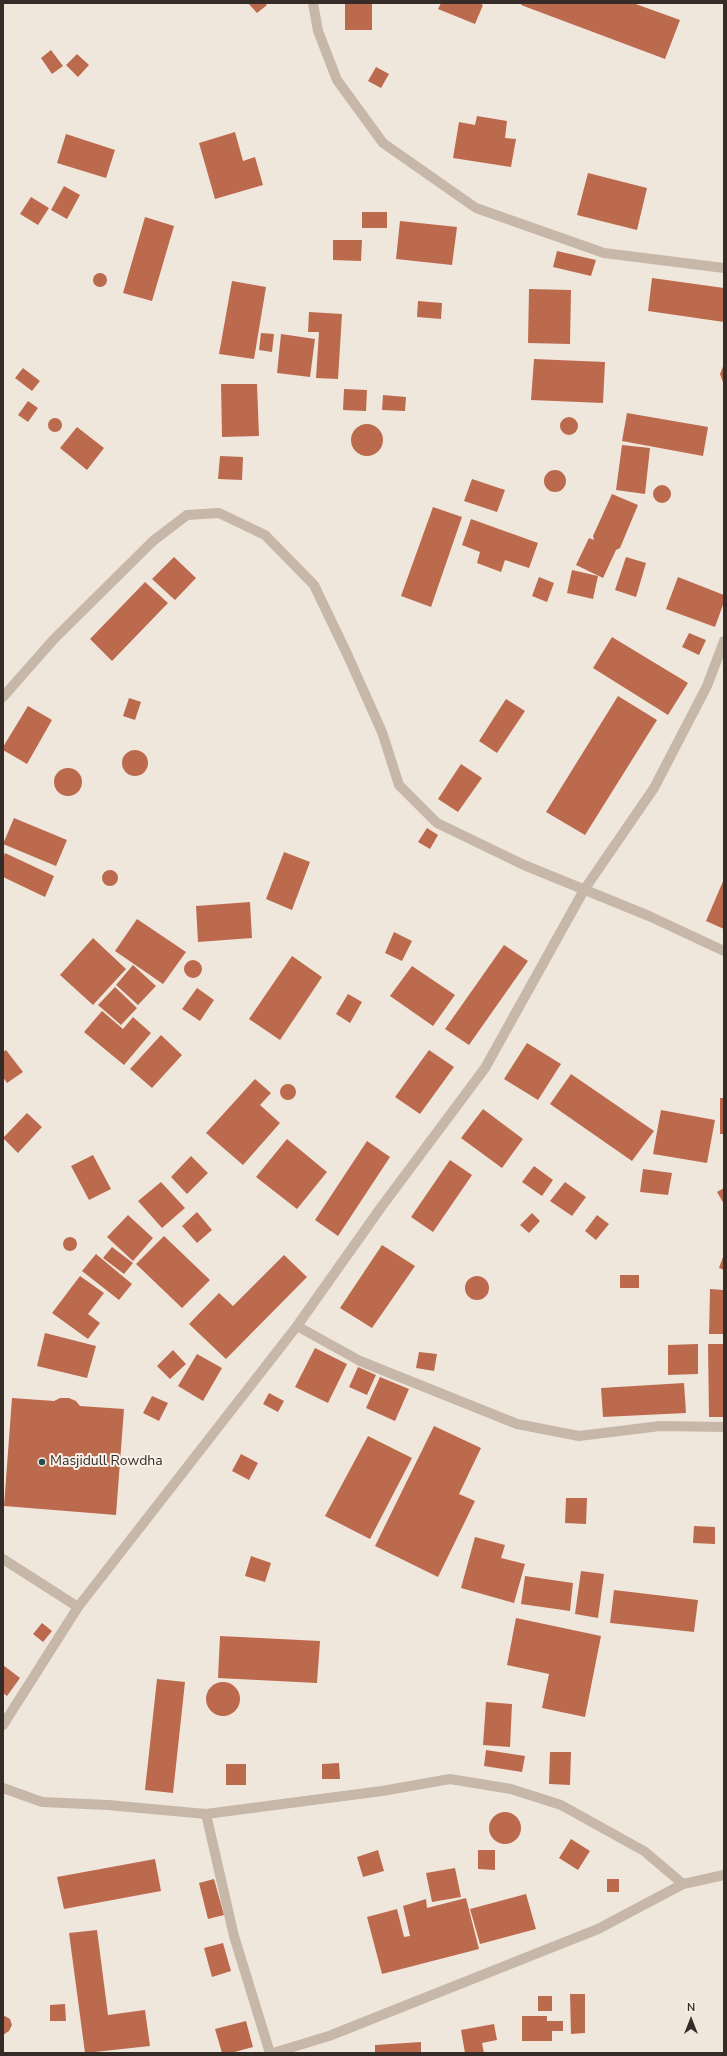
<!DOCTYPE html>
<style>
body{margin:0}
#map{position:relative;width:727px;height:2056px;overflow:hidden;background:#f0e7dc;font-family:"Nunito Sans",sans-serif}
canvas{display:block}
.frame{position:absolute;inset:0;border:4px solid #352c28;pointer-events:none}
.north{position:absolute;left:671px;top:2000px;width:40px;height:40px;-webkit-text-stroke:3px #f8f1e8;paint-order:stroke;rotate:0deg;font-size:11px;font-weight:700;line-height:16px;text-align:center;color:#352c28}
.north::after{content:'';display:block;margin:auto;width:14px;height:18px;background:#352c28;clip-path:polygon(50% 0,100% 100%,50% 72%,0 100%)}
</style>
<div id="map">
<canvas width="727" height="2056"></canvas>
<div class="frame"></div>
<div class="north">N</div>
</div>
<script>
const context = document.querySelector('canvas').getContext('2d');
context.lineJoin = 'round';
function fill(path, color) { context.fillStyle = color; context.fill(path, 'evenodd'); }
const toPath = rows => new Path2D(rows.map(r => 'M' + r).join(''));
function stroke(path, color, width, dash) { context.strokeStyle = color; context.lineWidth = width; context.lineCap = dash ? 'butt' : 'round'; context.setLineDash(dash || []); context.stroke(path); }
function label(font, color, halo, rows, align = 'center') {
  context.font = font + ' "Nunito Sans",sans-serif'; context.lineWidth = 4; context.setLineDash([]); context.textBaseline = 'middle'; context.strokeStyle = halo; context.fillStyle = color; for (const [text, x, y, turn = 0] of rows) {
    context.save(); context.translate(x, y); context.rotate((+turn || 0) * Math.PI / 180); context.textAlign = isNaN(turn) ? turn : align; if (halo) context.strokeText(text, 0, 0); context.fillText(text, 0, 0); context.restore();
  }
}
const building = toPath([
 [248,3,265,3,267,5,257,13],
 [345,3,372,3,372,30,345,30],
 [441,3,479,3,483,5,475,24,438,9],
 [522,3,633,3,680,20,665,59,521,5],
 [51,50,63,66,52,74,41,58],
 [77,54,89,65,78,77,66,65],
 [376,67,389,74,381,88,368,81],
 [477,116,507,121,505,138,516,139,511,167,453,158,459,122,475,125],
 [235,132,243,161,255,157,263,185,215,199,199,143],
 [66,134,115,150,106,178,57,163],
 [588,173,647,188,637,230,577,215],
 [64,186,80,195,67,219,51,210],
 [31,197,49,208,38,225,20,214],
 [362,212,387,212,387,228,362,228],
 [145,217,174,226,152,301,123,293],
 [400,221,457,227,452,265,396,259],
 [333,240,362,240,361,261,333,260],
 [557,251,596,260,591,276,553,267],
 '93 280a7 7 0 1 1 14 0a7 7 0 1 1-14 0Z',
 [652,278,724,288,724,322,648,311],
 [232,281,266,287,254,359,219,354],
 [529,289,571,290,570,344,528,343],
 [418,301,442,303,441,319,417,317],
 [309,312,342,314,338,379,316,378,319,332,308,332],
 [261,333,274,334,272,352,259,350],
 [281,334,315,339,310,377,277,373],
 [534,359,605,362,603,403,531,400],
 [724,364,724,385,720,374],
 [23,368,40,381,32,391,15,378],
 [221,384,257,384,259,436,222,437],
 [344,389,367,390,366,411,343,410],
 [383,395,406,397,405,411,382,410],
 [28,401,38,408,28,422,18,415],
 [627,413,708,427,703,456,622,441],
 '560 426a9 9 0 1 1 18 0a9 9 0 1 1-18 0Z',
 '48 425a7 7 0 1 1 14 0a7 7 0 1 1-14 0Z',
 '351 440a16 16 0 1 1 32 0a16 16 0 1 1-32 0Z',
 [77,427,104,448,87,470,60,448],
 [622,445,650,448,645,494,616,490],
 [220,456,243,457,242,480,218,479],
 '544 481a11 11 0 1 1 22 0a11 11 0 1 1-22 0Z',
 [472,479,505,490,497,512,464,501],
 '653 494a9 9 0 1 1 18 0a9 9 0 1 1-18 0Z',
 [612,494,638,505,620,548,616,550,603,578,576,565,589,538,594,540,593,536],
 [433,507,462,517,431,607,401,596],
 [471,519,538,543,529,568,505,560,501,572,477,563,480,552,462,545],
 [174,557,196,578,175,600,152,579],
 [626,557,646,563,636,597,615,590],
 [572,570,598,576,593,599,567,593],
 [539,577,554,583,547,602,532,596],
 [678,577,724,595,724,602,715,627,666,609],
 [145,582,168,603,112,661,90,639],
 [689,633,706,640,699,655,682,647],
 [612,637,688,683,668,715,593,668],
 [618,696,657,720,585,835,546,812],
 [129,698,141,702,135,720,123,716],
 [506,699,525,711,497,753,479,741],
 [28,706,52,720,27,764,3,750,3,747],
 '122 763a13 13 0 1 1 26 0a13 13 0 1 1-26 0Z',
 [461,764,482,778,458,812,438,799],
 '54 782a14 14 0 1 1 28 0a14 14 0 1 1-28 0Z',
 [14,818,67,840,56,866,3,844],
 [427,828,438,835,430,849,418,842],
 [284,852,310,862,292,910,266,899],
 [5,853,54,876,45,897,3,877,3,858],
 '102 878a8 8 0 1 1 16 0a8 8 0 1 1-16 0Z',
 [724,879,724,929,706,921],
 [250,902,252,938,198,942,196,906],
 [137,919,186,952,163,984,115,951],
 [394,932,412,941,402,961,385,953],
 [93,938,126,969,93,1005,60,975],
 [504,945,528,961,469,1045,445,1029],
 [292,956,322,977,280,1040,249,1019],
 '184 969a9 9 0 1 1 18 0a9 9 0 1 1-18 0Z',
 [133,965,156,986,138,1005,116,985],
 [412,966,455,995,433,1026,390,996],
 [115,987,137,1008,121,1025,98,1005],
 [197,988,214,1000,200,1021,182,1009],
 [348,994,362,1002,350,1023,336,1014],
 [102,1011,123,1029,133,1017,151,1033,124,1065,84,1032],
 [161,1035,182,1055,152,1088,130,1069],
 [527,1043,561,1064,538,1100,504,1079],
 [6,1050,23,1072,7,1083,3,1077,3,1052],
 [429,1050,454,1067,420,1114,395,1097],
 [571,1074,654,1131,632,1161,550,1104],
 [255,1079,271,1093,260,1105,280,1123,243,1165,206,1133],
 '280 1092a8 8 0 1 1 16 0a8 8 0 1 1-16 0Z',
 [720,1098,724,1098,724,1134,720,1134],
 [483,1109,523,1139,502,1168,461,1138],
 [661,1110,715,1120,707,1163,653,1154],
 [27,1113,42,1127,18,1153,3,1138],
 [287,1139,327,1172,297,1209,256,1177],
 [367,1141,390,1157,338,1236,315,1220],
 [93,1155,111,1189,89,1200,71,1166],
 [191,1156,208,1173,187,1194,171,1177],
 [450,1160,472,1175,433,1232,411,1217],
 [534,1166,553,1180,542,1196,522,1182],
 [643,1169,672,1173,668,1195,640,1192],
 [161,1182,185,1208,162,1228,138,1201],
 [565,1182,586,1197,572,1216,550,1201],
 [724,1188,724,1204,717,1192],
 [197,1212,212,1230,197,1243,182,1226],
 [532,1213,540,1221,529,1233,520,1225],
 [128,1215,153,1238,133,1261,107,1237],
 [597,1215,609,1224,596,1240,585,1231],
 [164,1236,210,1280,182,1308,136,1264],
 '63 1244a7 7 0 1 1 14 0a7 7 0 1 1-14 0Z',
 [382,1245,415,1266,372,1328,340,1308],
 [112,1247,133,1263,124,1274,103,1258],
 [96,1254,132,1284,119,1300,82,1271],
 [724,1254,724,1270,719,1268],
 [284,1255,307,1277,226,1359,189,1324,219,1293,233,1306],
 [620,1275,639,1275,639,1288,620,1288],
 [80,1276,104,1293,88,1314,100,1323,88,1339,52,1313],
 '465 1288a12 12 0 1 1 24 0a12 12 0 1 1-24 0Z',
 [710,1289,724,1290,724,1334,709,1334],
 [45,1333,96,1346,87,1378,37,1366],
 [698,1344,698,1374,668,1375,668,1345],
 [708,1344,724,1344,724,1417,709,1417],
 [315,1348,347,1364,328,1403,295,1387],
 [173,1350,186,1364,170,1379,157,1366],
 [419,1352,437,1354,434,1371,416,1368],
 [197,1354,222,1368,203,1401,178,1386],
 [358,1367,376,1375,367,1395,349,1387],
 [380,1377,409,1389,395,1421,366,1408],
 [684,1383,686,1413,603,1417,601,1388],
 [269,1393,284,1401,278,1412,263,1404],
 [152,1396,168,1403,159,1421,143,1413],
 [12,1398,54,1401,60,1398,69,1398,76,1401,80,1406,124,1409,116,1515,4,1506],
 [434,1426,481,1448,459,1494,475,1501,438,1577,375,1546],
 [368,1436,412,1458,370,1539,325,1516],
 [241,1454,258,1463,249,1480,232,1471],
 [566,1498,587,1498,586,1524,565,1523],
 [694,1526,715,1527,715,1544,693,1543],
 [475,1537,505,1545,501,1558,525,1564,514,1603,461,1588],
 [251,1556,271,1563,265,1582,245,1576],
 [581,1571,604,1574,598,1618,575,1614],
 [525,1576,573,1583,570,1611,521,1604],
 [614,1590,698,1600,694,1632,610,1623],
 [516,1618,601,1636,585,1717,542,1708,549,1674,507,1665],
 [42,1623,52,1631,43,1642,33,1634],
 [220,1636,320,1641,317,1683,218,1678],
 [3,1665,20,1678,7,1696,3,1693],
 [157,1679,185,1682,173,1793,145,1790],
 '206 1699a17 17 0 1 1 34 0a17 17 0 1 1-34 0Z',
 [486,1702,512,1704,510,1747,483,1745],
 [486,1750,525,1756,522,1772,484,1766],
 [550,1752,571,1752,570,1785,549,1784],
 [339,1763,340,1779,322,1779,322,1764],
 [226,1764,246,1764,246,1785,226,1785],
 '489 1828a16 16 0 1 1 32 0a16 16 0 1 1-32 0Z',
 [571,1839,590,1851,578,1870,559,1858],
 [378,1850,384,1871,363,1877,357,1857],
 [478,1850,495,1850,495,1870,478,1869],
 [155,1859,161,1891,64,1909,57,1877],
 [455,1868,461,1897,432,1902,426,1873],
 [214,1879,224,1915,208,1919,199,1883],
 [607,1879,619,1879,619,1892,607,1892],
 [526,1894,536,1929,480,1944,470,1909],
 [466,1898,479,1949,382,1974,367,1917,397,1909,404,1937,410,1936,403,1906,426,1899,427,1908],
 [97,1930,108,2015,145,2010,150,2046,85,2053,69,1933],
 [223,1943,231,1971,212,1977,204,1948],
 [570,1994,585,1994,585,2033,571,2034],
 [538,1996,552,1996,552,2011,538,2011],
 [65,2004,66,2021,50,2021,50,2005],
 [3,2015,10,2019,12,2025,9,2031,3,2035],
 [522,2016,547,2016,547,2021,563,2021,563,2031,552,2031,552,2041,522,2041],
 [246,2021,253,2047,231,2053,222,2053,215,2029],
 [494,2024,497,2040,482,2043,484,2053,465,2053,461,2030],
 [421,2042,421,2053,375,2053,375,2045]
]);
const minor = toPath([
 [313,3,318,31,337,80,383,143,476,208,604,253,724,268],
 [3,697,54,639,153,541,187,515,219,513,265,535,314,585,348,656,382,732,399,785,437,823,524,865,649,916,724,951],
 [297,1326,360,1361,517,1424,579,1436,660,1426,724,1427],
 [3,1559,78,1607],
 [3,1725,78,1607,297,1326,382,1206,485,1068,584,890,654,788,707,686,724,641],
 [3,1788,42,1802,108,1805,206,1814,382,1791,450,1779,511,1789,561,1805,644,1851,683,1884,724,1875],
 [206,1814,234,1936,270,2053],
 [273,2053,329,2036,598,1929,683,1884]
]);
const markers = [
 [42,1462,4,"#214f53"]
];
const poiNames = [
 ["Masjidull Rowdha",50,1462]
];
fill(building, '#bc6a4e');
stroke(minor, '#c7b7a9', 10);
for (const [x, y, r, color] of markers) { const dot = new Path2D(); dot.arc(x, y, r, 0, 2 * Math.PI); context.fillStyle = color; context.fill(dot); stroke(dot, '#f8f1e8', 1.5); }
label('14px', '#352c28', '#f8f1e8', poiNames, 'left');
</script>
